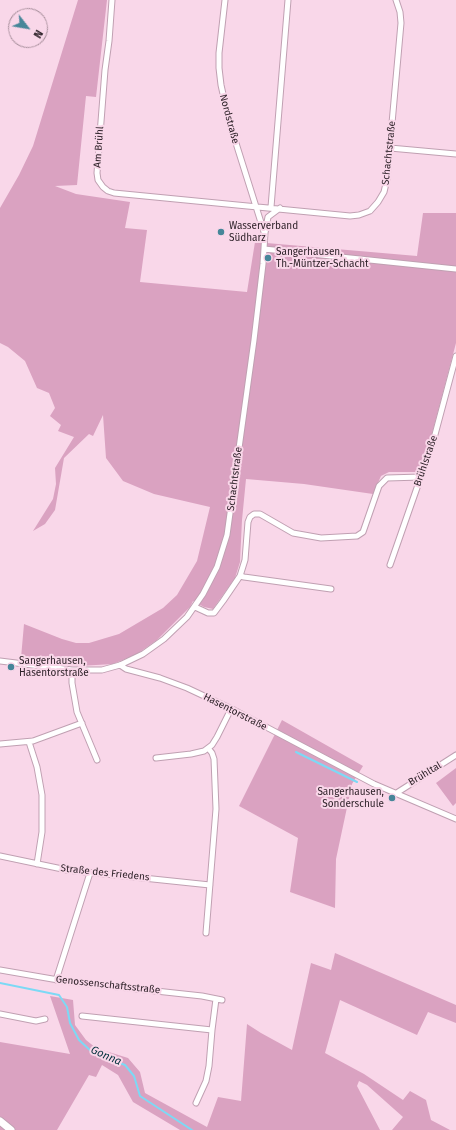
<!DOCTYPE html>
<meta charset="utf-8">
<style>
body{margin:0}
#map{position:relative;width:456px;height:1130px;overflow:hidden;background:#f9d7e9;font-family:"Fira Sans",sans-serif}
canvas{display:block}
.north{position:absolute;left:8px;top:8px;width:40px;height:40px;box-sizing:border-box;background:#f9d7e9;border:1px solid #a88f9c;border-radius:50%;rotate:121deg;font-size:11px;font-weight:700;line-height:16px;text-align:center;color:#2e2229}
.north::after{content:'';display:block;margin:auto;width:14px;height:18px;background:#468699;clip-path:polygon(50% 0,100% 100%,50% 72%,0 100%)}
</style>
<div id="map">
<canvas width="456" height="1130"></canvas>
<div class="north">N</div>
</div>
<script>
const context = document.querySelector('canvas').getContext('2d');
context.lineJoin = 'round';
function fill(path, color) { context.fillStyle = color; context.fill(path, 'evenodd'); }
const toPath = rows => new Path2D(rows.map(r => 'M' + r).join(''));
function stroke(path, color, width, dash) { context.strokeStyle = color; context.lineWidth = width; context.lineCap = dash ? 'butt' : 'round'; context.setLineDash(dash || []); context.stroke(path); }
function label(font, color, halo, rows, align = 'center') {
  context.font = font + ' "Fira Sans",sans-serif'; context.lineWidth = 4; context.setLineDash([]); context.textBaseline = 'middle'; context.strokeStyle = halo; context.fillStyle = color; for (const [text, x, y, turn = 0] of rows) {
    context.save(); context.translate(x, y); context.rotate((+turn || 0) * Math.PI / 180); context.textAlign = isNaN(turn) ? turn : align; if (halo) context.strokeText(text, 0, 0); context.fillText(text, 0, 0); context.restore();
  }
}
const green = toPath([
 [78,0,107,0,96,97,86,96,77,185,55,186,76,194,130,202,125,228,147,230,140,282,247,292,255,242,417,256,423,213,456,213,456,343,430,441,419,472,389,472,381,476,373,494,304,484,246,479,242,520,240,562,235,578,213,609,204,607,193,601,190,607,157,640,137,654,113,664,79,666,21,658,24,624,62,639,76,643,89,643,119,634,163,608,177,595,197,561,210,507,154,494,123,481,106,458,103,415,93,436,89,434,64,458,55,510,45,524,33,531,53,499,56,484,55,468,74,437,58,431,61,425,50,416,55,408,49,393,37,388,25,361,8,347,0,343,0,208,19,175,33,146],
 [282,720,363,766,352,784,336,859,335,908,290,892,298,838,239,806],
 [456,768,456,803,453,806,436,783],
 [335,953,456,1005,456,1023,428,1012,417,1035,340,1000,325,1053,364,1074,403,1100,410,1091,426,1100,431,1120,450,1130,392,1130,403,1117,367,1085,359,1081,357,1086,380,1130,180,1130,133,1102,118,1075,102,1065,96,1077,89,1075,57,1130,0,1130,0,1042,70,1054,50,996,73,1000,75,1025,86,1040,96,1048,128,1058,140,1072,145,1093,207,1127,218,1097,241,1101,247,1024,261,1033,292,1050,311,963,331,970]
]);
const stream = toPath([
 [296,752,357,782],
 [0,983,59,995,67,1007,70,1023,79,1040,92,1052,125,1065,134,1076,140,1096,192,1130]
]);
const street = toPath([
 [112,0,109,41,105,70,97,173,98,180,103,187,108,191,114,193,350,216,359,215,370,211,378,202,384,192,387,179,401,23,400,12,396,0],
 [225,0,219,53,219,68,221,85,229,121,264,232],
 [390,148,456,154],
 [271,207,288,0],
 [264,249,456,269],
 [390,565,433,442,456,356],
 [240,576,244,577,331,589],
 [195,607,208,613,214,613,223,601,240,576,245,560,248,522,250,517,254,514,260,514,293,533,321,538,357,536,363,532,379,486,387,478,421,477],
 [0,661,72,670,102,670,120,665,143,654,164,639,187,617,203,594,217,567,227,535,254,340,263,264,265,233,268,217,280,208],
 [120,665,126,669,160,678,187,688,234,710,374,784,456,819],
 [72,670,72,683,77,712,97,760],
 [29,742,37,767,42,795,42,832,37,864],
 [0,744,33,741,82,723],
 [156,758,191,754,204,751,212,745,217,737,231,709],
 [395,794,456,755],
 [0,856,67,870,210,885],
 [206,933,216,809,214,759,212,753,208,748],
 [0,970,64,981,202,996,222,1000],
 [56,980,90,873],
 [0,1014,36,1021,45,1019],
 [82,1016,212,1030,216,999],
 [196,1103,206,1081,209,1066,212,1030]
]);
const secondary = toPath([
 [0,1121,11,1130]
]);
const markers = [
 [221,232,4,"#468699"],
 [268,258,4,"#468699"],
 [11,667,4,"#468699"],
 [392,798,4,"#468699"]
];
const streetNames = [
 ["Nordstraße",229,119,75],
 ["Am Brühl",99,147,-86],
 ["Schachtstraße",389,153,-84],
 ["Brühlstraße",426,461,-71],
 ["Schachtstraße",235,479,-83],
 ["Hasentorstraße",235,712,27],
 ["Brühltal",425,774,-31],
 ["Straße des Friedens",105,873,6],
 ["Genossenschaftsstraße",108,985,6]
];
const poiNames = [
 ["Wasserverband",229,226],
 ["Südharz",229,238],
 ["Sangerhausen,",276,252],
 ["Th.-Müntzer-Schacht",276,264],
 ["Sangerhausen,",19,661],
 ["Hasentorstraße",19,673],
 ["Sangerhausen,",384,792,"right"],
 ["Sonderschule",384,804,"right"]
];
const waterNames = [
 ["Gonna",106,1056,24]
];
fill(green, '#daa2c1');
stroke(stream, '#7cd9f5', 2);
stroke(street, '#c0a0b2', 7);
stroke(secondary, '#c0a0b2', 9);
stroke(street, '#fff', 5);
stroke(secondary, '#fff', 7);
for (const [x, y, r, color] of markers) { const dot = new Path2D(); dot.arc(x, y, r, 0, 2 * Math.PI); context.fillStyle = color; context.fill(dot); stroke(dot, '#f9d7e9', 1.5); }
label('10px', '#2e2229', '#f9d7e9', streetNames);
label('10px', '#2e2229', '#f9d7e9', poiNames, 'left');
label('italic 11px', '#04323e', '#f9d7e9', waterNames);
</script>
